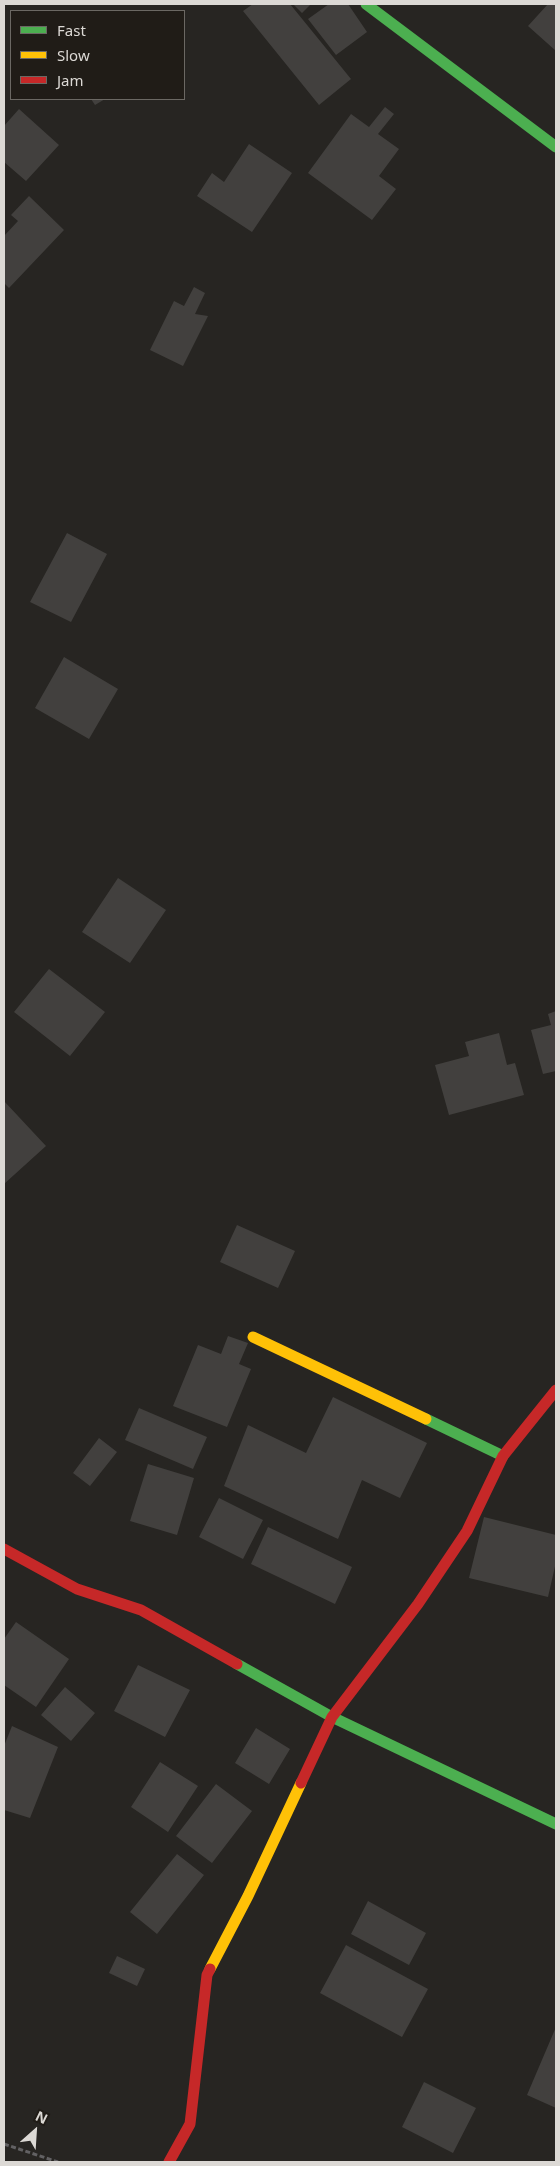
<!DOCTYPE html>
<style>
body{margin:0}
#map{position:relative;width:560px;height:2166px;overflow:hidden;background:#272522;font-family:"Noto Sans",sans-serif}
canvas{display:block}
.frame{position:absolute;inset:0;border:5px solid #dcd9d5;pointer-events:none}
.legend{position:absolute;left:10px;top:10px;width:175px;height:90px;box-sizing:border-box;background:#201c17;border:1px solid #6b6863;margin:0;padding:6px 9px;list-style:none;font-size:15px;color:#dcd9d5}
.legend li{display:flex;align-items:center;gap:10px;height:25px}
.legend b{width:25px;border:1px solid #6b6863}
.north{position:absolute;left:10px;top:2106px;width:50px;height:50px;-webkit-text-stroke:4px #201c17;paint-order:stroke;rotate:26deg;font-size:14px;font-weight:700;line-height:20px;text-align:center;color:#dcd9d5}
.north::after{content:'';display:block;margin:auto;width:18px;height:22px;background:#dcd9d5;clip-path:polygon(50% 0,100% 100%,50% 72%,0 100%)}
</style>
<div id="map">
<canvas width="560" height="2166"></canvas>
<div class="frame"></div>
<ul class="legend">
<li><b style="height:6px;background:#4caf50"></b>Fast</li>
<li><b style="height:6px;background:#ffc107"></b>Slow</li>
<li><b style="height:6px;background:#c62828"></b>Jam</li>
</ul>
<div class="north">N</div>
</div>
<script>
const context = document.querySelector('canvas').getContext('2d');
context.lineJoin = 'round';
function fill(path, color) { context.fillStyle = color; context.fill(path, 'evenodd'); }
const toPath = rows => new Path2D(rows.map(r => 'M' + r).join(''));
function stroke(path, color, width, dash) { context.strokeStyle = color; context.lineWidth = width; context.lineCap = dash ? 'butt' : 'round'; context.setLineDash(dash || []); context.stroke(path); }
const building = toPath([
 [253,4,290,4,351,79,319,105,243,11],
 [293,4,311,4,302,13],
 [329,4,348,4,367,32,336,55,308,19],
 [548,4,556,4,556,51,528,26],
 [91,99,105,99,95,105],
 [385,107,394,114,378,134,399,149,379,176,396,189,372,220,308,173,351,114,369,127],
 [19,109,59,145,26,181,4,162,4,126],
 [249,144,292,173,252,232,197,196,212,173,224,182],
 [29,196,64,230,9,288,4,283,4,236,18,221,11,215],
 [194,287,205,293,195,314,208,316,183,366,150,350,174,301,184,306],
 [67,533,107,554,71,622,30,602],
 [64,657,118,689,89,739,35,708],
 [118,878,166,910,130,963,82,932],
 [49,969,105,1012,70,1056,14,1012],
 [556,1011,556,1071,543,1074,531,1030,551,1025,548,1014],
 [499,1033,507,1065,515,1063,524,1095,449,1115,435,1065,469,1056,465,1042],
 [4,1101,46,1146,4,1184],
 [237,1225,295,1251,278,1288,220,1262],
 [228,1336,248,1343,239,1364,251,1369,227,1427,173,1406,198,1345,221,1354],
 [333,1397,427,1443,400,1498,362,1480,338,1539,224,1486,248,1425,306,1453],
 [139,1408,207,1437,193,1469,125,1440],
 [99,1438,117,1452,90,1486,73,1473],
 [148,1464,194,1478,177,1535,130,1521],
 [219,1498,263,1520,243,1559,199,1537],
 [484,1517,556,1535,556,1562,548,1597,469,1578],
 [268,1527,352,1567,335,1604,251,1564],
 [16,1622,69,1659,36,1707,4,1685,4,1639],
 [138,1665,190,1690,165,1737,114,1711],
 [65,1687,95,1713,71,1741,41,1715],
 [12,1726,58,1747,30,1818,4,1810,4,1746],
 [256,1728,290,1749,269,1784,235,1763],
 [160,1762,198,1786,168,1832,131,1807],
 [216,1784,252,1811,212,1863,176,1836],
 [177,1854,204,1875,157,1934,130,1912],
 [368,1901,426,1933,409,1965,351,1934],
 [346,1945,428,1989,402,2037,320,1993],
 [117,1956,145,1969,137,1986,109,1973],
 [556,2027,556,2108,527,2095],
 [424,2082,476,2108,453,2153,402,2127]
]);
const path = toPath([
 [4,2144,58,2162]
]);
const fast = toPath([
 [366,4,556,147],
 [426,1419,503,1456],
 [237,1664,332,1717,556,1824]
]);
const slow = toPath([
 [253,1337,426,1419],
 [210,1969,248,1896,301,1783]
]);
const jam = toPath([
 [4,1549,77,1589,141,1610,237,1664],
 [301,1783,332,1717,418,1604,467,1531,503,1456,556,1390],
 [169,2162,190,2124,207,1975,210,1969]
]);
fill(building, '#42403e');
stroke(path, '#626163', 3, [5, 2.5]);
stroke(fast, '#4caf50', 11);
stroke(slow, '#ffc107', 11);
stroke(jam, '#c62828', 11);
</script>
